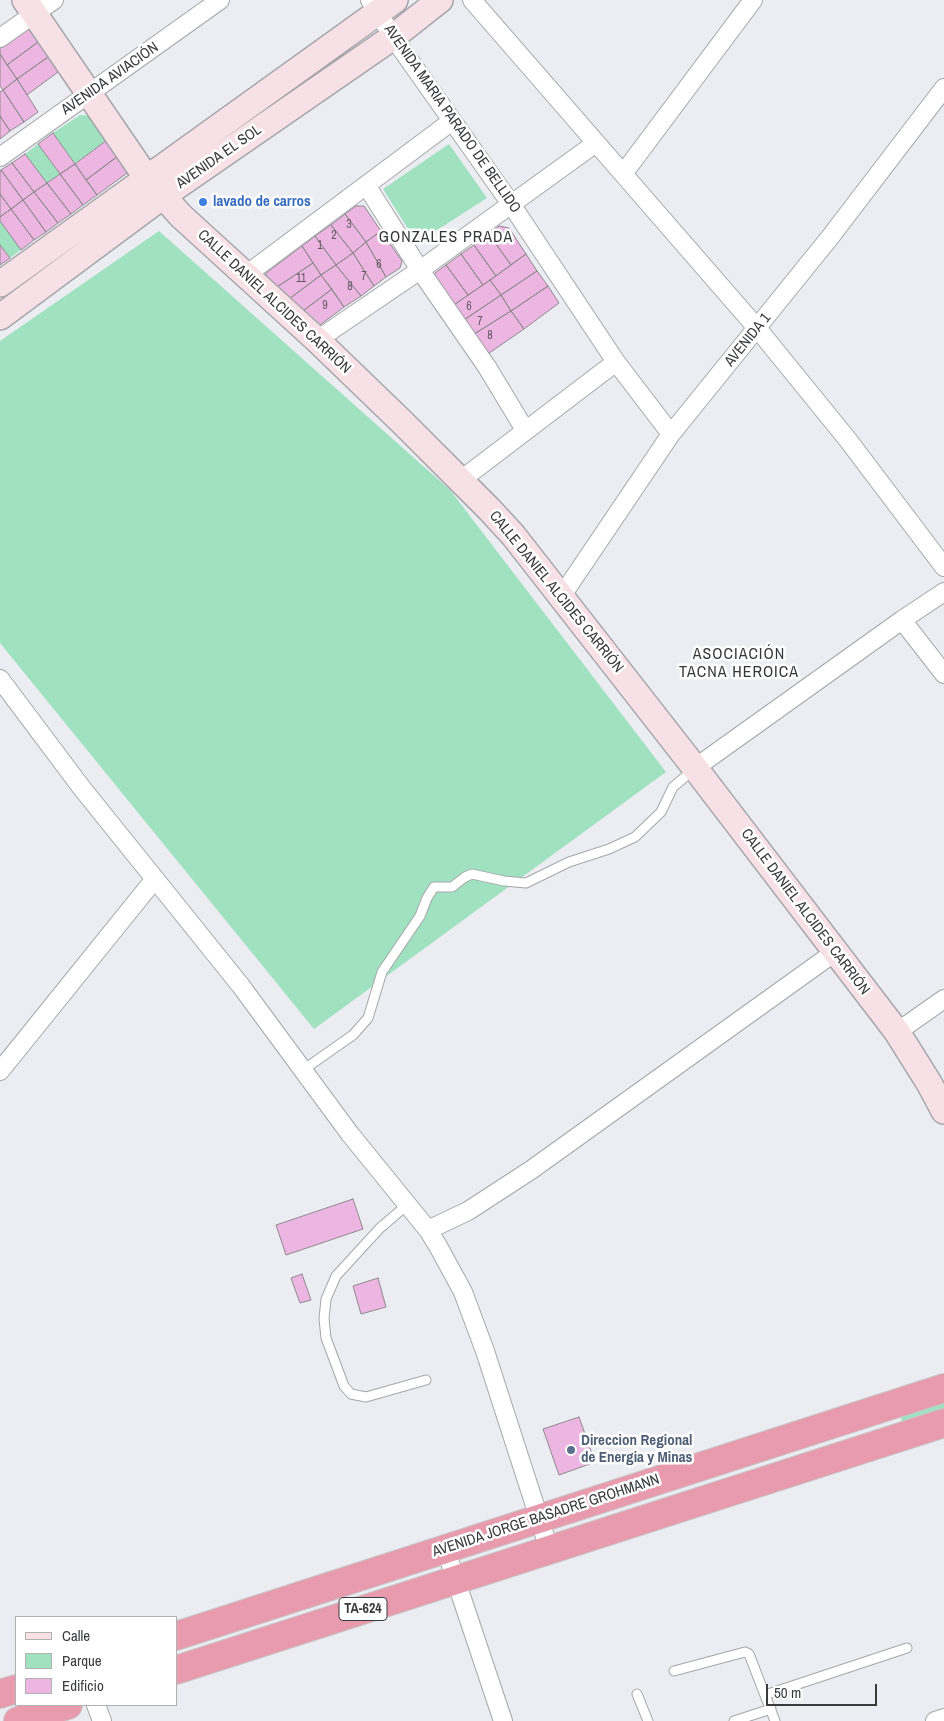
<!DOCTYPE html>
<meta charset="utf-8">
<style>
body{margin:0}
#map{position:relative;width:944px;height:1721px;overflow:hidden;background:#ebedf2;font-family:"Archivo Narrow",sans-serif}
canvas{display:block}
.legend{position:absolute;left:15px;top:1616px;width:162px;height:90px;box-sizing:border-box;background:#fff;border:1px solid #b0b1b1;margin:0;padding:6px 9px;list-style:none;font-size:15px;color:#3a3b3d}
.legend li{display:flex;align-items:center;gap:10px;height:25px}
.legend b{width:25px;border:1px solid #b0b1b1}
.scale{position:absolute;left:766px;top:1684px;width:111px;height:22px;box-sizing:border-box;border:2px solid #3a3b3d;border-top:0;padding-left:6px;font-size:15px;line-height:18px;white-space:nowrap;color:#3a3b3d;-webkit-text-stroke:4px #fff;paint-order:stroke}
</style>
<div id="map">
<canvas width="944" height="1721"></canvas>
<ul class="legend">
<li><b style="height:6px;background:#f8e1e6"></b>Calle</li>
<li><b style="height:14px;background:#a0e1c0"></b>Parque</li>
<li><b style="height:14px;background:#edb6e2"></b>Edificio</li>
</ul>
<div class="scale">50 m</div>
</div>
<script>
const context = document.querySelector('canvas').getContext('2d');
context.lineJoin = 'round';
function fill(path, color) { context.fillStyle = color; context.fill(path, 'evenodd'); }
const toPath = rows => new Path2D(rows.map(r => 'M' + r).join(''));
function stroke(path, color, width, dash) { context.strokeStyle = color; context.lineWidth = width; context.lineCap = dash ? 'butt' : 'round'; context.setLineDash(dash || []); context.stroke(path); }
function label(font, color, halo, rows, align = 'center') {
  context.font = font + ' "Archivo Narrow",sans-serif'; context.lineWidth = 5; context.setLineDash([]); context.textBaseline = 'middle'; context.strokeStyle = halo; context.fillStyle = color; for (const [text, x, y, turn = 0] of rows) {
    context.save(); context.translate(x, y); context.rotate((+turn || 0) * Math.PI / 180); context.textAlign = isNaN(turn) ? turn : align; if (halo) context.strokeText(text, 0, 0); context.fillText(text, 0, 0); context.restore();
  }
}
const green = toPath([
 [80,115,91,116,107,140,75,164,53,133],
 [38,144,60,174,47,183,25,154],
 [449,144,487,198,417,243,383,189],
 [0,221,21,250,10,258,0,245],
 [159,231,450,490,666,772,314,1029,0,643,0,341],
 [944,1399,944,1415,902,1426,901,1419,905,1411]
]);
const building = toPath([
 [26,25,38,42,7,65,0,54,0,45,26,25],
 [38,42,48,57,17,79,7,65,38,42],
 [0,54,17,79,3,90,0,86,0,54],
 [48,57,58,72,27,95,17,79,48,57],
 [17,79,38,112,24,122,3,90,17,79],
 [3,90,24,122,10,131,0,116,0,92,3,90],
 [0,116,10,131,0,139,0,116],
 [53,133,75,164,60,174,38,144,53,133],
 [107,140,118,156,86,180,75,164,107,140],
 [25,154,47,183,34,192,12,163,25,154],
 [118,156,126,167,127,173,97,195,86,180,118,156],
 [12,163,34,192,23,200,1,170,12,163],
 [75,164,97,195,83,205,60,174,75,164],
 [1,170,23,200,11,209,0,194,0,171,1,170],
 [60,174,83,205,71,214,47,183,60,174],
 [47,183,71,214,58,223,34,192,47,183],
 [34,192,58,223,46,232,23,200,34,192],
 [0,194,11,209,0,217,0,194],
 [23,200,46,232,34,240,11,209,23,200],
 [356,206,364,206,381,231,366,242,345,214,356,206],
 [11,209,34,240,21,250,0,221,0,217,11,209],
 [345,214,366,242,353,253,331,225,345,214],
 [331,225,353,253,336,265,315,236,331,225],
 [499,226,509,228,526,254,511,265,489,234,499,226],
 [381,231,402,261,400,268,386,277,366,242,381,231],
 [489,234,511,265,496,276,474,245,489,234],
 [315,236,336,265,321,275,302,246,315,236],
 [366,242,386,277,374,286,353,253,366,242],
 [0,245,10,258,0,265,0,245],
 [474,245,496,276,483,285,461,254,474,245],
 [302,246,313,263,277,287,266,279,266,273,302,246],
 [353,253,374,286,361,296,336,265,353,253],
 [461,254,483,285,468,295,446,265,461,254],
 [526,254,537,271,501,295,490,280,526,254],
 [313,263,321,275,289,299,277,287,313,263],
 [336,265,361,296,344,307,321,275,336,265],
 [446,265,468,295,451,307,434,282,435,273,446,265],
 [537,271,548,286,511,311,501,295,537,271],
 [321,275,332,289,303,311,289,299,321,275],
 [490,280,501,295,461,322,451,307,490,280],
 [548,286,559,303,524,329,511,311,548,286],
 [332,289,344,307,320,325,303,311,332,289],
 [501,295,511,311,471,336,461,322,501,295],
 [511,311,524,329,485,356,471,336,511,311],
 [353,1199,363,1229,286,1255,276,1225,353,1199],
 [302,1274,311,1300,300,1303,291,1278,302,1274],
 [378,1278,386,1307,361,1314,353,1286,378,1278],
 [579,1417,595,1462,559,1475,543,1429,579,1417]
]);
const lane = toPath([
 [303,1070,353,1035,368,1018,382,972,420,916,427,898,434,887,452,887,465,877,472,874,504,881,526,883,569,862,609,849,635,837,661,812,673,787,693,770],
 [407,1205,380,1228,336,1276,326,1299,324,1319,326,1338,344,1386,351,1394,366,1397,426,1380],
 [674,1671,745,1652,749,1654,775,1721],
 [637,1694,648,1721],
 [765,1695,907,1648],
 [734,1721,771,1709]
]);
const street = toPath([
 [370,0,393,37,511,204,616,362,671,434],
 [472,0,757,328,848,440,944,567],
 [0,38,54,0],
 [0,157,220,0],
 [623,174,753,0],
 [366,185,420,270,487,367,525,430],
 [246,275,452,121],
 [317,340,420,270,596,143],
 [461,480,616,362],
 [561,597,671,434,831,236,944,88],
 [902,620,944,674],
 [0,679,81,787,241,986,350,1134,428,1230,438,1246,463,1292,485,1351,549,1549],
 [695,768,902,620,944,592],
 [897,1032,944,999],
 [0,1071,154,880],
 [428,1230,468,1211,531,1170,835,952],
 [445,1548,503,1721],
 [96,1705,102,1721],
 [935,1721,944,1718]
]);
const secondary = toPath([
 [25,0,146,177,181,216,317,340,403,423,489,509,513,535,695,768,897,1032,929,1083,944,1111],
 [0,284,395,0],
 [0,317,163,196,393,37,440,0]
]);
const highway = toPath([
 [176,1636,944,1388],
 [176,1670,944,1423],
 [0,1694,16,1689],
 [18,1721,68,1705]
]);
const markers = [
 [203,202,5,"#3f7fe0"],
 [571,1450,5,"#5c6f8a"]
];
const numberNames = [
 ["3",349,225],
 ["2",334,236],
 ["1",320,246],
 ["6",379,265],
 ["7",364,277],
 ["11",301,279],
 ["8",350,287],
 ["9",325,306],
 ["6",469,307],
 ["7",480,322],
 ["8",490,336]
];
const shields = [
 [363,1609,48]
];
const shieldNames = [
 ["TA-624",363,1609]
];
const streetNames = [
 ["AVENIDA AVIACIÓN",110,79,-35],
 ["AVENIDA MARIA PARADO DE BELLIDO",452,119,55],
 ["AVENIDA EL SOL",219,157,-35],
 ["CALLE DANIEL ALCIDES CARRIÓN",274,302,43],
 ["AVENIDA 1",748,340,-51],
 ["CALLE DANIEL ALCIDES CARRIÓN",556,592,51],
 ["CALLE DANIEL ALCIDES CARRIÓN",805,912,53],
 ["AVENIDA JORGE BASADRE GROHMANN",546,1516,-18]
];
const shopNames = [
 ["lavado de carros",213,202]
];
const serviceNames = [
 ["Direccion Regional",581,1441],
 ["de Energia y Minas",581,1458]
];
const neighbourhoodNames = [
 ["GONZALES PRADA",446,238],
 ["ASOCIACIÓN",739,655],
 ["TACNA HEROICA",739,673]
];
fill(green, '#a0e1c0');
fill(building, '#edb6e2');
stroke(building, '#8d898c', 1);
stroke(lane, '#a5a6ab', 11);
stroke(street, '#a5a6ab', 20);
stroke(secondary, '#a5a6ab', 28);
stroke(highway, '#c8c8c9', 30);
stroke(lane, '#fff', 9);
stroke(street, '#fff', 18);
stroke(secondary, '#f8e1e6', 25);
stroke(highway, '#e79bad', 28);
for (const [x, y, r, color] of markers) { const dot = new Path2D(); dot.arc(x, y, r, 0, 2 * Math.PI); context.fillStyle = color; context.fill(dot); stroke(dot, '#fff', 2); }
label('12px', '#675a66', null, numberNames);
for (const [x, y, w] of shields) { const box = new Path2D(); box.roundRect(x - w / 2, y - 11.5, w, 23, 4); context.fillStyle = '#fff'; context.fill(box); stroke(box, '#3a3b3d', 1); }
label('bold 14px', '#3a3b3d', null, shieldNames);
label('15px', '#3a3b3d', '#fff', streetNames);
label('bold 15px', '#366cbe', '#fff', shopNames, 'left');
label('bold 15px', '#4e5e75', '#fff', serviceNames, 'left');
context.letterSpacing = '1px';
label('16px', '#36373b', '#fff', neighbourhoodNames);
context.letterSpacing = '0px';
</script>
